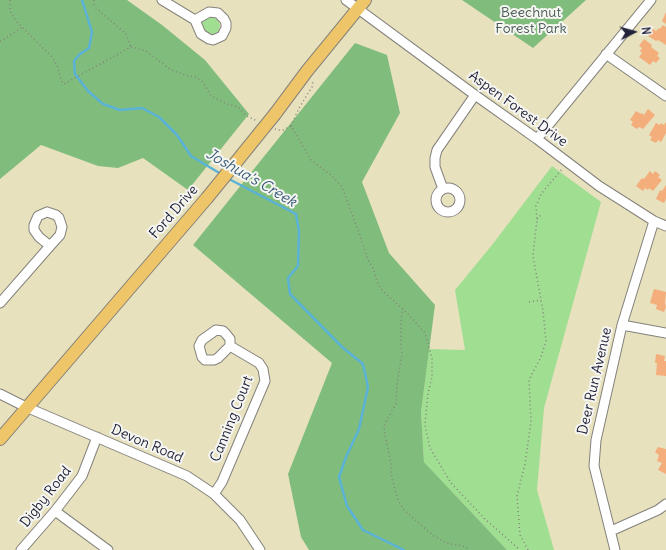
<!DOCTYPE html>
<style>
body{margin:0}
#map{position:relative;width:666px;height:550px;overflow:hidden;background:#e7e1be;font-family:Delius,sans-serif}
canvas{display:block}
.north{position:absolute;left:614px;top:12px;width:40px;height:40px;-webkit-text-stroke:3px #f6f6f2;paint-order:stroke;rotate:84deg;font-size:11px;font-weight:700;line-height:16px;text-align:center;color:#22223b}
.north::after{content:'';display:block;margin:auto;width:14px;height:18px;background:#22223b;clip-path:polygon(50% 0,100% 100%,50% 72%,0 100%)}
</style>
<div id="map">
<canvas width="666" height="550"></canvas>
<div class="north">N</div>
</div>
<script>
const context = document.querySelector('canvas').getContext('2d');
context.lineJoin = 'round';
function fill(path, color) { context.fillStyle = color; context.fill(path, 'evenodd'); }
const toPath = rows => new Path2D(rows.map(r => 'M' + r).join(''));
function stroke(path, color, width, dash) { context.strokeStyle = color; context.lineWidth = width; context.lineCap = dash ? 'butt' : 'round'; context.setLineDash(dash || []); context.stroke(path); }
function label(font, color, halo, rows, align = 'center') {
  context.font = font + ' Delius,sans-serif'; context.lineWidth = 4; context.setLineDash([]); context.textBaseline = 'middle'; context.strokeStyle = halo; context.fillStyle = color; for (const [text, x, y, turn = 0] of rows) {
    context.save(); context.translate(x, y); context.rotate((+turn || 0) * Math.PI / 180); context.textAlign = isNaN(turn) ? turn : align; if (halo) context.strokeText(text, 0, 0); context.fillText(text, 0, 0); context.restore();
  }
}
const green = toPath([
 [213,17,218,20,220,25,219,31,212,35,204,31,200,22,207,18],
 [552,166,601,202,544,408,537,490,554,550,507,550,424,462,421,412,429,349,465,350,455,290,492,245]
]);
const forest = toPath([
 [0,0,127,0,162,25,205,60,249,114,188,190,143,158,118,168,98,166,41,145,0,179],
 [462,0,586,0,533,48],
 [355,43,387,55,400,113,362,182,389,253,435,305,421,412,424,462,507,550,309,550,301,537,288,474,332,363,193,245]
]);
const stream = toPath([
 [82,0,92,32,89,48,80,54,74,61,75,74,88,91,103,104,120,110,142,108,159,117,177,135,191,156,221,174],
 [227,178,296,214,299,231,298,266,288,278,290,294,342,347,363,364,368,387,359,429,346,457,339,477,347,506,363,530,404,550]
]);
const building = toPath([
 [666,12,666,24,662,21],
 [663,25,666,27,666,45,658,40,656,41,648,36,653,29,656,31,659,28,660,29],
 [644,39,652,45,651,47,659,53,657,56,660,58,656,63,653,61,650,65,639,57,642,53,640,51,642,48,639,46],
 [648,109,655,115,643,129,639,127,637,129,631,125,633,122,630,120,636,111,641,114,642,113,644,115],
 [666,122,666,133,661,142,658,140,656,143,650,140,652,137,649,135,656,123,660,125,661,123,664,125],
 [650,171,653,174,655,171,660,175,658,177,662,180,653,191,649,188,648,190,645,188,643,191,636,186,642,178,644,179],
 [666,185,666,199,664,203,656,199,660,190,662,191],
 [654,289,666,292,665,303,666,307,664,312,656,309,657,305,650,303],
 [656,354,665,356,664,361,666,361,666,376,656,375,657,363,655,363],
 [658,447,666,449,666,474,658,470,662,463,657,461,659,455,655,452]
]);
const path = toPath([
 [10,0,10,11,17,22,52,57,57,65,61,80,64,84,131,47,146,51,171,70,188,76,195,77,203,82,211,96,227,104,238,107,245,115,257,121],
 [94,0,94,4,96,8,126,34,131,47],
 [0,41,4,39,23,27],
 [291,126,299,108,312,87,313,81],
 [275,129,277,130,283,130,291,126,311,160,332,176,342,187,358,230,368,260,373,268,378,284,383,291,408,314,425,333,432,358,432,377,428,393,425,425,430,448,451,483,485,519,520,550],
 [537,219,541,215],
 [529,302,541,300],
 [403,308,401,320,401,345,402,354,397,384,396,404,385,423,384,430,391,463,391,474,395,490,398,500,404,510,434,536,446,543,463,546,470,550],
 [528,550,520,535,517,496,525,464,531,422,529,380,541,357,546,341,543,311,533,256,537,219,536,206,541,194,563,168]
]);
const minor = toPath([
 [162,0,195,20],
 [346,0,475,95,537,139,599,186,654,221,666,226],
 [209,12,218,13,224,19,226,23,226,28,222,36,213,40,209,39,201,34,195,20,209,12],
 [606,54,666,96],
 [537,139,651,0],
 '436 200a12 12 0 1 1 24 0a12 12 0 1 1-24 0Z',
 [443,189,435,167,435,158,437,150,475,95],
 [47,212,56,215,59,218,62,227,60,235,50,246,39,237,34,230,34,225,38,216,47,212],
 [0,303,50,246],
 [622,325,666,333],
 [216,330,223,331,226,334,230,339,230,346,218,358,214,360,205,360,202,357,199,346,202,340,216,330],
 [0,394,26,407,187,476,214,494,240,520,260,550],
 [214,494,222,482,265,381,263,369,259,363,230,346],
 [55,511,108,550],
 [611,531,658,510,666,504],
 [21,550,55,511,82,476,97,437],
 [615,550,594,466,596,440,622,325,654,221]
]);
const major = toPath([
 [275,114,307,71,365,0],
 [0,439,207,198]
]);
const majorBridge = toPath([
 [207,198,275,114]
]);
const parkNames = [
 ["Beechnut",531,13],
 ["Forest Park",531,29]
];
const streetNames = [
 ["Aspen Forest Drive",518,109,36],
 ["Ford Drive",174,212,-49],
 ["Deer Run Avenue",595,381,-77],
 ["Canning Court",232,419,-68],
 ["Devon Road",147,444,23],
 ["Digby Road",46,497,-52]
];
const waterNames = [
 ["Joshua's Creek",251,178,30]
];
fill(green, '#a0de92');
fill(forest, '#80bd7c');
stroke(stream, '#5ab2d7', 2.5);
fill(building, '#f4ae7b');
stroke(minor, '#84827c', 11);
stroke(major, '#84827c', 14);
stroke(path, '#84827c', 1.5, [1, 3]);
stroke(minor, '#fff', 9);
stroke(major, '#eec569', 12);
stroke(majorBridge, '#84827c', 14, []);
stroke(majorBridge, '#eec569', 12);
label('14px', '#485a55', '#f6f6f2', parkNames);
label('14px', '#22223b', '#f6f6f2', streetNames);
label('italic 15px', '#385c79', '#f6f6f2', waterNames);
</script>
